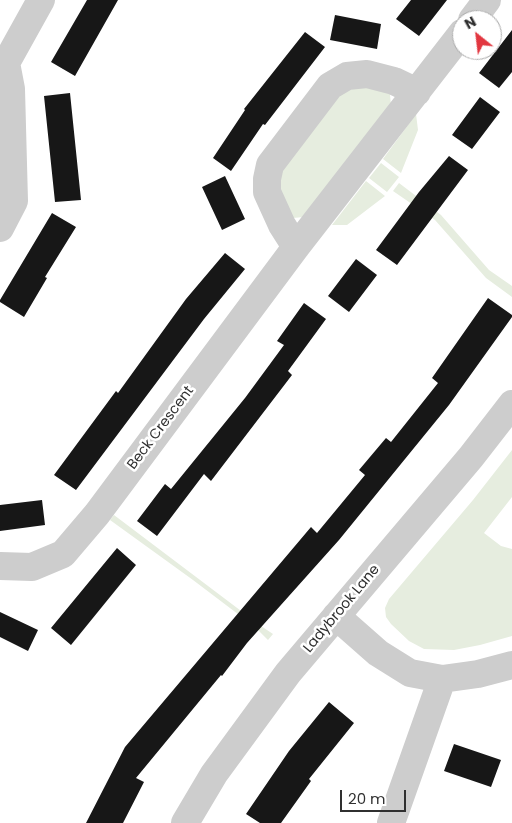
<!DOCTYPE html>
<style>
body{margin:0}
#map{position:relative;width:512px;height:823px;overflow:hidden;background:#fff;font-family:Poppins,sans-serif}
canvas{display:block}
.north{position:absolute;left:452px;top:10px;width:50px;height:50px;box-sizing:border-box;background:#fff;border:1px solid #acacac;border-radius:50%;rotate:331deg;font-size:14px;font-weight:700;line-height:20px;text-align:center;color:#303030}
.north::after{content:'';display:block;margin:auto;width:18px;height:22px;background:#e23740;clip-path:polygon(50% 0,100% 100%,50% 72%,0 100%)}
.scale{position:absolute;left:340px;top:790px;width:66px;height:22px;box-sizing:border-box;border:2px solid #303030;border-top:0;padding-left:6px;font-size:15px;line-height:18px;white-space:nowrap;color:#303030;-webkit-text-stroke:4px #fff;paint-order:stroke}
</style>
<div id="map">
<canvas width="512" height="823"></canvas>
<div class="north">N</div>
<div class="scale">20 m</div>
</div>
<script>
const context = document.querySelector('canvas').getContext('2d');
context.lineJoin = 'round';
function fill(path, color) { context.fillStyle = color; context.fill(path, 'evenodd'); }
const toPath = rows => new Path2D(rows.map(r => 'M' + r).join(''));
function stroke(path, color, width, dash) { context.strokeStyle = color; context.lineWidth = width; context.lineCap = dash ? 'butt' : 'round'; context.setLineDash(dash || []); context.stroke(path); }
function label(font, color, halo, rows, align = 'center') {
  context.font = font + ' Poppins,sans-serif'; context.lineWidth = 5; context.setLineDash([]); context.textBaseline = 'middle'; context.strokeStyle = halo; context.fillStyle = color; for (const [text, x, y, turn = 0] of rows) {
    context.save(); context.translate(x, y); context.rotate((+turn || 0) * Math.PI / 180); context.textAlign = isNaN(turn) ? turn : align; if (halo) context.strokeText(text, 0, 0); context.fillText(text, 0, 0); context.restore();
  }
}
const green = toPath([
 [361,84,390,94,391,106,304,217,293,218,279,188,281,170,331,100],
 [416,114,418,130,401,173,383,159],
 [381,163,399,177,387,192,369,178],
 [366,181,385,196,347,225,332,225],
 [399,183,441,215,489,270,512,286,512,297,486,278,435,220,393,191],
 [512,450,512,497,484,533,501,546,512,549,512,636,480,645,454,650,424,649,409,641,391,624,386,617,385,608,389,599,473,500],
 [114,515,261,626,273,634,268,640,255,627,193,580,110,520]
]);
const building = toPath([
 [87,0,118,0,75,76,51,62],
 [411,0,447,0,419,36,396,19],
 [335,15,381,24,377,49,330,40],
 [512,30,512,72,499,88,479,73],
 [305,32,325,47,265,125,263,124,231,171,213,158,245,110,244,109],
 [70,93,81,200,55,202,44,96],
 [480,97,500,112,472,149,452,135],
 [449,156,468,170,397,265,376,250,419,192],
 [225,176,245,219,222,230,202,187],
 [52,213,76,227,45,277,47,278,24,317,0,302,0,300],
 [225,253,245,269,204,319,76,490,54,475,116,391,118,393,186,299],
 [356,259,377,275,349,312,328,296],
 [488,298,512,315,512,317,449,405,339,540,247,643,222,676,221,675,136,778,144,782,123,823,86,823,125,747,311,527,317,533,365,475,359,470,386,438,391,442,438,383,432,378],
 [304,303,326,319,288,371,292,375,211,481,204,474,157,536,137,521,165,484,171,489,245,398,284,345,277,341],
 [42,500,45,525,0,531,0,505],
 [117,548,136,565,71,645,51,628],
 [0,612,38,630,28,651,0,637],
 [329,702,354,723,309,779,311,781,281,823,260,823,246,814,289,751],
 [454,744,501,760,491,787,444,771]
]);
const minor = toPath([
 [472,20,487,0],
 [0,228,14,201,11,89,6,63,41,0],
 [296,247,282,225,267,192,267,179,270,165,330,86,347,76,367,74,394,81,417,92],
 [0,566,32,567,63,554,97,514,296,247,462,33],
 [336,616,378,653,410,673,442,679,478,674,512,665],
 [185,823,214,774,288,673,471,457,512,404],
 [391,823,442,679]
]);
const streetNames = [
 ["Beck Crescent",161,428,-53],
 ["Ladybrook Lane",342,609,-50]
];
fill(green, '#e6eddf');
fill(building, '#171717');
stroke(minor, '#cdcdcd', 28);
label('14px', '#303030', '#fff', streetNames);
</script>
